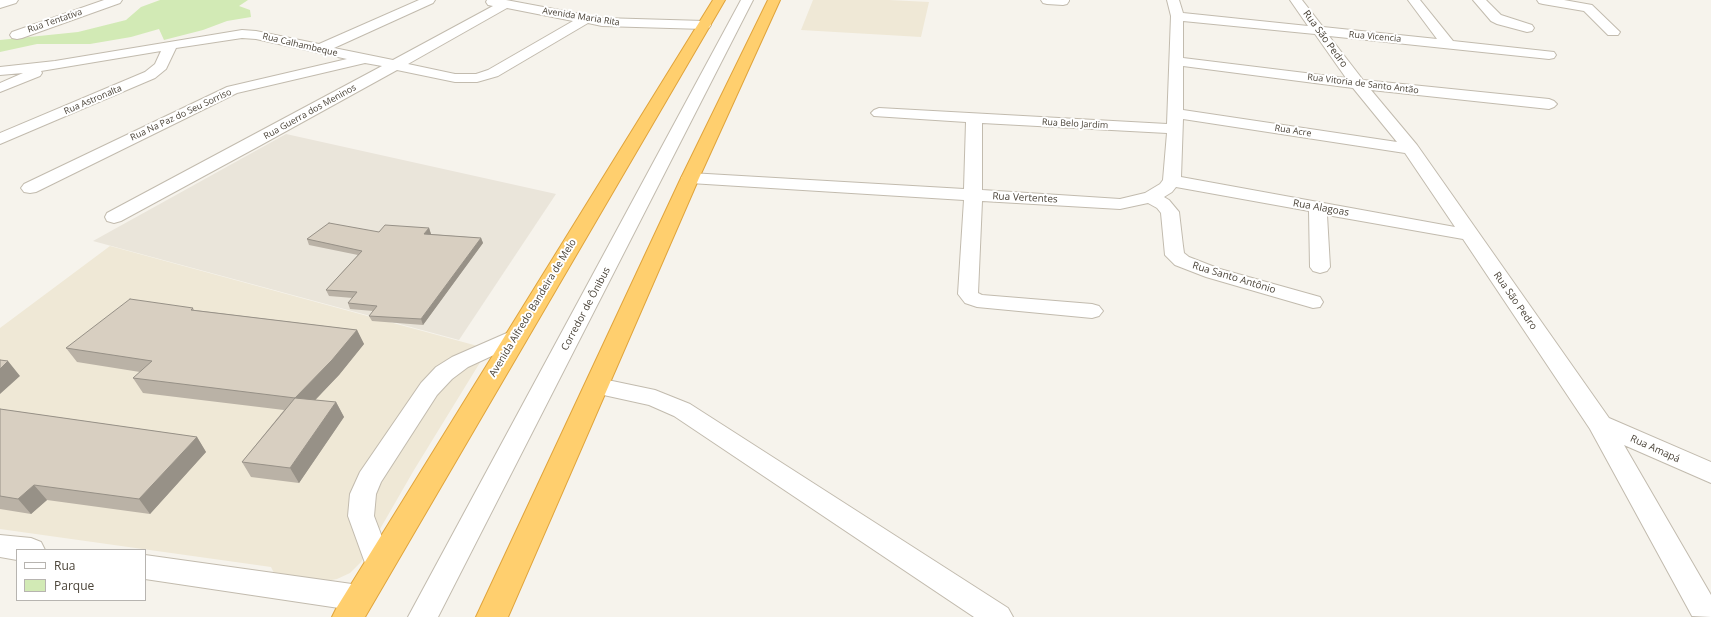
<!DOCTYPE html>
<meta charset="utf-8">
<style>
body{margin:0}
#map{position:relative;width:1711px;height:617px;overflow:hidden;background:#f6f3ec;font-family:"Open Sans",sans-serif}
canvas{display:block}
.legend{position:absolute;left:16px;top:549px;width:130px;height:52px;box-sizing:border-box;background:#fff;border:1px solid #b7b4b0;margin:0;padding:5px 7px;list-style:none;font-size:12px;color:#4b4439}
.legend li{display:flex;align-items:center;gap:8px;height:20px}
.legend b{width:20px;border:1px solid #b7b4b0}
</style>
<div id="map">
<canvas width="1711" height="617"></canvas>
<ul class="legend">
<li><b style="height:5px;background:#fff"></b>Rua</li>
<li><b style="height:11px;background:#d2eab5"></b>Parque</li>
</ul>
</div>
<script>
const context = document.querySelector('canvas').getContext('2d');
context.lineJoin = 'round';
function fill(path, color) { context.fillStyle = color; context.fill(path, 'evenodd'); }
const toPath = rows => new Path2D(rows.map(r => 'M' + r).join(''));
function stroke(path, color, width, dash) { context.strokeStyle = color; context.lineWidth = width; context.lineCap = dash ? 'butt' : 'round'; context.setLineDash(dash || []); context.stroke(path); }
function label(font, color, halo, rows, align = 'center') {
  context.font = font + ' "Open Sans",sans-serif'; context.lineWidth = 4; context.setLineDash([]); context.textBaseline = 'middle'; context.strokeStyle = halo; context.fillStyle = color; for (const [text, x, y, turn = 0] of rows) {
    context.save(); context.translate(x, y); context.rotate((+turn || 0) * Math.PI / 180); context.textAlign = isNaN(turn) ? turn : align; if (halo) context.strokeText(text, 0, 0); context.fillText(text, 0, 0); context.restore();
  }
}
const residential = toPath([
 [286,134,556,194,459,340,93,241]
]);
const education = toPath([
 [813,0,889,0,929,2,921,37,801,30],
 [110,246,485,348,484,356,414,470,361,562,350,573,337,579,321,582,274,573,271,567,0,529,0,328]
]);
const green = toPath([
 [160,0,248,0,239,6,250,10,251,17,227,21,203,30,164,40,159,29,131,37,90,44,37,44,0,52,0,40,78,32,126,20,141,7]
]);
const minor = toPath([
 [0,0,18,0,16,3,0,8,0,0],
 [104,0,122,0,120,3,22,38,17,39,12,38,10,35,12,32,104,0],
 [419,0,435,0,433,3,334,48,393,60,493,6,488,5,486,2,487,0,506,0,602,18,704,21,709,22,711,25,709,28,704,29,602,26,588,23,498,76,477,82,455,82,397,70,261,145,121,221,114,223,107,221,105,217,107,213,382,66,365,63,237,93,36,192,30,193,24,192,21,188,24,184,227,87,347,59,256,39,242,38,176,48,166,69,155,78,0,144,0,133,145,72,155,64,161,51,41,71,42,73,40,76,0,92,0,83,23,73,0,75,0,67,55,61,242,30,256,31,319,44,419,0],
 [507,8,573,21,488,70,476,74,455,74,408,64,507,8],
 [741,0,753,0,438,617,408,617,741,0],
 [1041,0,1069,0,1069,1,1067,4,1063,5,1047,4,1043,3,1041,0],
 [1167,0,1179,0,1183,13,1308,26,1290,0,1302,0,1323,27,1437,39,1408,0,1420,0,1453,41,1554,52,1556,55,1554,58,1549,59,1329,36,1363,80,1549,99,1554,101,1557,104,1554,107,1549,109,1371,90,1417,145,1609,418,1711,462,1711,483,1624,445,1711,595,1711,617,1692,616,1590,429,1463,239,1327,215,1330,267,1327,271,1320,273,1313,271,1310,267,1309,211,1176,187,1172,192,1164,197,1169,200,1179,212,1183,246,1184,253,1189,257,1220,269,1320,297,1323,302,1320,307,1313,308,1206,277,1175,265,1165,255,1161,213,1157,208,1148,203,1120,209,982,201,978,293,982,295,1092,304,1099,306,1103,311,1099,316,1092,318,977,307,965,303,958,294,964,200,690,183,684,182,681,178,684,174,690,173,964,189,966,122,874,116,871,113,874,110,879,108,1167,124,1171,16,1167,0],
 [1183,21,1315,34,1346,78,1183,58,1183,21],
 [1183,66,1353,88,1397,142,1183,110,1183,66],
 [1183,119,1405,153,1455,227,1181,177,1183,119],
 [982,123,1167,133,1163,180,1160,184,1145,193,1120,199,982,190,982,123],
 [1473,0,1486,0,1501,15,1532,25,1534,28,1532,31,1527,32,1497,24,1491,21,1473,0],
 [1537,0,1564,0,1592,5,1620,32,1618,35,1608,35,1584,11,1543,4,1539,3,1537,0],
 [516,329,524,331,527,336,524,341,468,367,452,379,437,395,381,482,376,494,374,516,393,566,389,574,379,578,369,574,348,516,350,494,360,472,421,383,436,367,452,357,516,329],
 [598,378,655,390,690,404,1008,608,1013,617,974,617,674,416,649,405,590,392,586,386,590,380,598,378],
 [0,535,31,538,41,542,45,550,17,550,17,560,0,557,0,535],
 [145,555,359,585,369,589,374,598,369,607,359,611,145,579,145,555]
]);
const highway = toPath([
 [713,0,725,0,365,617,332,617,337,607,713,0],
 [768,0,780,0,699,178,508,617,476,617,681,178,768,0]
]);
const wall = toPath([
 [429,228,431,234,430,234,481,238,483,243,423,325,372,321,369,316,373,311,350,309,348,303,353,298,329,296,326,290,358,255,309,245,307,239],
 [193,308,194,310,357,330,364,344,339,375,314,400,336,402,344,417,299,483,251,477,242,462,284,410,143,393,133,378,140,372,77,362,66,348],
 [0,409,197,437,206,452,150,514,47,500,31,514,0,509]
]);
const shadedWall = toPath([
 [429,228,431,234,426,239,424,234],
 [481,238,483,243,423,325,421,319],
 [357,330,364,344,339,375,303,413,295,398],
 [8,361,20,376,0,394,0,369],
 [336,402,344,417,299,483,290,468],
 [197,437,206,452,150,514,139,499],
 [34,485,47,500,31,514,18,499]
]);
const building = toPath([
 [329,223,379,232,385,225,429,228,424,234,481,238,421,319,369,316,377,306,348,303,357,292,326,290,362,251,307,239,329,223],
 [130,299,193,308,191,310,357,330,332,360,295,398,133,378,152,361,66,348,130,299],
 [0,360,8,361,0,369,0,360],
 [295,398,336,402,290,468,242,462,295,398],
 [0,409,197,437,139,499,34,485,18,499,0,496,0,409]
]);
const farStreetnames = [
 ["Avenida Maria Rita",581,17,9],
 ["Rua Tentativa",55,21,-19],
 ["Rua Vicencia",1375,37,5],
 ["Rua Calhambeque",300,45,13],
 ["Rua Vitoria de Santo Antão",1363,84,7],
 ["Rua Astronalta",93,100,-23],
 ["Rua Guerra dos Meninos",310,112,-29],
 ["Rua Na Paz do Seu Sorriso",181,115,-25],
 ["Rua Belo Jardim",1075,124,3],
 ["Rua Acre",1293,131,9]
];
const streetNames = [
 ["Rua São Pedro",1325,39,54],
 ["Rua Vertentes",1025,198,3],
 ["Rua Alagoas",1321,208,10],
 ["Rua Santo Antônio",1234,278,17],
 ["Rua São Pedro",1515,301,55],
 ["Avenida Alfredo Bandeira de Melo",533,308,-59],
 ["Corredor de Ônibus",586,309,-62],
 ["Rua Amapá",1655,449,24]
];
fill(residential, '#eae5da');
fill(education, '#efe8d6');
fill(green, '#d2eab5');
stroke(minor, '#c2bbae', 2);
stroke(highway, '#e0a43c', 2);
fill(minor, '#fff');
fill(highway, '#ffcf6e');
fill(wall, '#bab2a6');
fill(shadedWall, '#979187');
fill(building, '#d8cfc1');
stroke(building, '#979187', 1);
label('9px', '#4b4439', '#fff', farStreetnames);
label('10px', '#4b4439', '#fff', streetNames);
</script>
